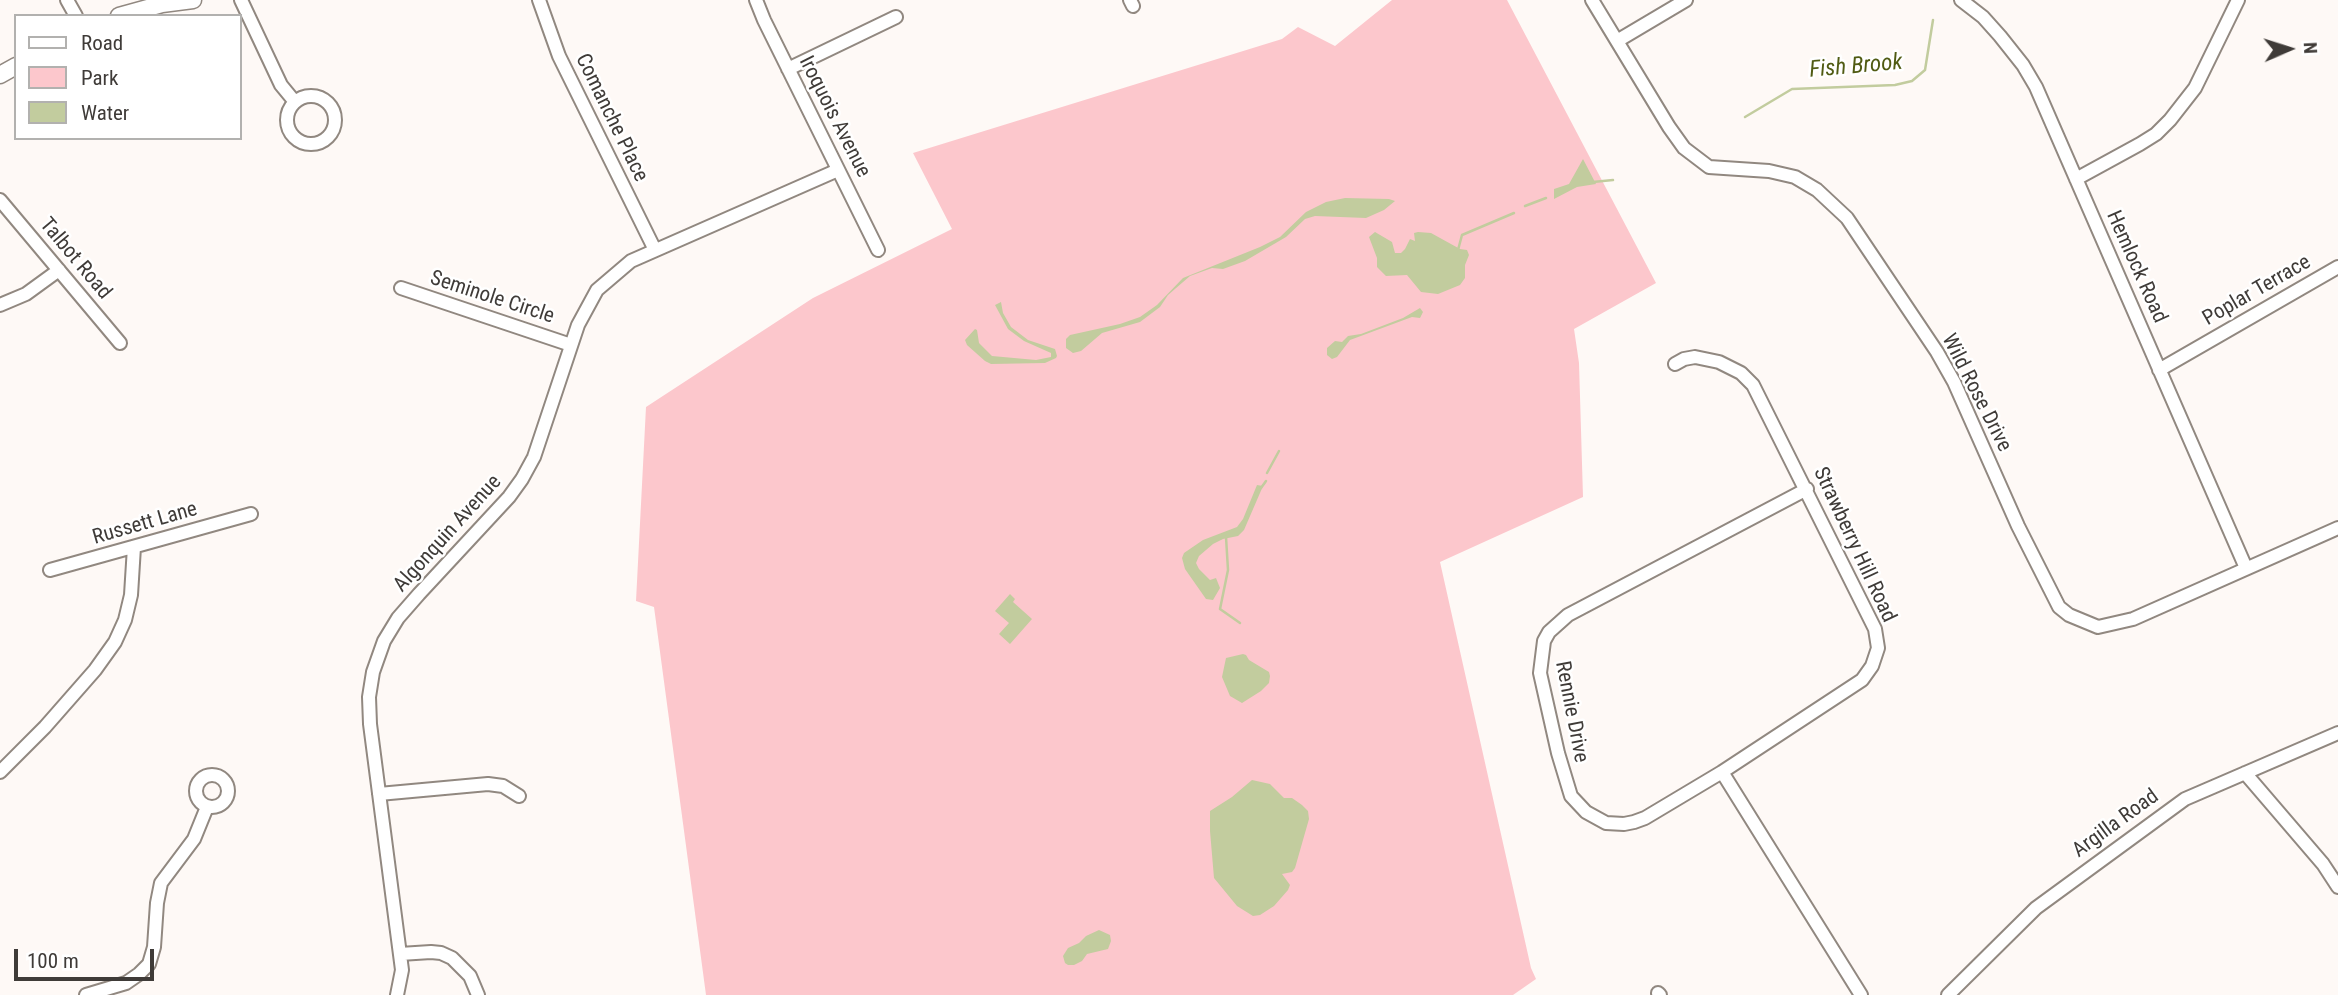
<!DOCTYPE html>
<style>
body{margin:0}
#map{position:relative;width:2338px;height:995px;overflow:hidden;background:#fef9f6;font-family:"Roboto Condensed",sans-serif}
canvas{display:block}
.legend{position:absolute;left:14px;top:14px;width:228px;height:126px;box-sizing:border-box;background:#fff;border:2px solid #b2b1af;margin:0;padding:9px 12px;list-style:none;font-size:21px;color:#3f3b38}
.legend li{display:flex;align-items:center;gap:14px;height:35px}
.legend b{width:35px;border:2px solid #b2b1af}
.north{position:absolute;left:2254px;top:14px;width:70px;height:70px;-webkit-text-stroke:5px #fff;paint-order:stroke;rotate:87deg;font-size:19px;font-weight:700;line-height:28px;text-align:center;color:#3f3b38}
.north::after{content:'';display:block;margin:auto;width:24px;height:32px;background:#3f3b38;clip-path:polygon(50% 0,100% 100%,50% 72%,0 100%)}
.scale{position:absolute;left:14px;top:949px;width:140px;height:32px;box-sizing:border-box;border:4px solid #3f3b38;border-top:0;padding-left:9px;font-size:21px;line-height:24px;white-space:nowrap;color:#3f3b38;-webkit-text-stroke:5px #fff;paint-order:stroke}
</style>
<div id="map">
<canvas width="2338" height="995"></canvas>
<ul class="legend">
<li><b style="height:9px;background:#fff"></b>Road</li>
<li><b style="height:19px;background:#fcc7cc"></b>Park</li>
<li><b style="height:19px;background:#c2cc9e"></b>Water</li>
</ul>
<div class="north">N</div>
<div class="scale">100 m</div>
</div>
<script>
const context = document.querySelector('canvas').getContext('2d');
context.lineJoin = 'round';
function fill(path, color) { context.fillStyle = color; context.fill(path, 'evenodd'); }
const toPath = rows => new Path2D(rows.map(r => 'M' + r).join(''));
function stroke(path, color, width, dash) { context.strokeStyle = color; context.lineWidth = width; context.lineCap = dash ? 'butt' : 'round'; context.setLineDash(dash || []); context.stroke(path); }
function label(font, color, halo, rows, align = 'center') {
  context.font = font + ' "Roboto Condensed",sans-serif'; context.lineWidth = 5; context.setLineDash([]); context.textBaseline = 'middle'; context.strokeStyle = halo; context.fillStyle = color; for (const [text, x, y, turn = 0] of rows) {
    context.save(); context.translate(x, y); context.rotate((+turn || 0) * Math.PI / 180); context.textAlign = isNaN(turn) ? turn : align; if (halo) context.strokeText(text, 0, 0); context.fillText(text, 0, 0); context.restore();
  }
}
const green = toPath([
 [1392,0,1507,0,1656,283,1574,329,1579,363,1583,497,1440,562,1531,968,1536,979,1513,995,706,995,654,607,636,601,646,407,813,298,952,229,913,153,1282,39,1298,27,1335,46]
]);
const water = toPath([
 [1583,159,1596,184,1577,187,1554,199,1554,189,1569,184],
 [1345,198,1389,199,1395,201,1384,210,1366,218,1315,216,1305,219,1286,237,1245,261,1223,269,1212,268,1190,276,1168,295,1160,307,1140,322,1102,333,1081,351,1073,353,1066,348,1066,339,1070,335,1120,324,1140,317,1157,305,1183,278,1260,247,1280,237,1306,212,1326,202],
 [1375,232,1392,242,1395,253,1401,253,1405,249,1410,239,1415,241,1414,233,1418,232,1431,233,1460,249,1467,250,1469,255,1465,265,1465,278,1460,285,1438,294,1421,292,1407,275,1386,276,1377,267,1377,258,1369,237],
 [1001,302,1003,313,1011,327,1028,340,1055,349,1057,356,1056,358,1045,363,991,364,985,361,967,345,965,340,975,329,977,330,979,343,992,356,1036,360,1051,357,1051,353,1024,341,1008,329,995,305],
 [1420,308,1423,312,1420,318,1412,317,1350,340,1337,357,1332,359,1327,355,1327,348,1335,341,1342,342,1348,336,1361,334,1403,318],
 [1257,485,1263,486,1244,530,1238,536,1223,539,1213,544,1199,556,1196,563,1199,569,1210,580,1216,578,1220,588,1213,600,1206,599,1185,569,1182,558,1184,553,1203,540,1237,527,1243,519],
 [1010,594,1015,599,1013,602,1032,619,1010,644,999,634,1009,623,995,611],
 [1243,654,1246,655,1249,660,1269,672,1270,676,1269,683,1261,691,1242,703,1230,696,1222,677,1226,658],
 [1252,780,1270,784,1284,798,1292,798,1302,805,1308,811,1309,819,1295,868,1292,872,1282,874,1290,885,1288,890,1274,906,1260,915,1253,916,1237,906,1214,878,1210,831,1210,811,1232,797],
 [1099,930,1110,935,1111,941,1108,949,1087,954,1082,961,1074,965,1068,965,1065,963,1063,956,1068,948,1079,943,1086,936]
]);
const stream = toPath([
 [1745,117,1792,89,1895,85,1912,81,1925,70,1933,20],
 [1593,182,1613,180],
 [1525,206,1546,198],
 [1458,250,1462,235,1514,213],
 [1267,473,1279,451],
 [1261,488,1266,481],
 [1226,537,1228,570,1220,609,1240,623]
]);
const minor = toPath([
 [67,0,76,16],
 [241,0,281,85,295,102],
 [539,0,559,56,655,250],
 [756,0,764,20,878,250],
 [1130,0,1133,6],
 [1592,0,1669,127,1684,148,1709,167,1769,171,1795,177,1817,190,1847,218,1937,352,1954,382,2018,526,2059,607,2069,615,2098,627,2133,619,2338,528],
 [1961,0,1983,17,2000,36,2023,65,2036,87,2246,568],
 [1617,41,1686,0],
 [788,69,896,17],
 '287 120a24 24 0 1 1 48 0a24 24 0 1 1-48 0Z',
 [2076,179,2140,144,2156,134,2170,120,2195,88,2238,0],
 [0,200,120,343],
 [401,288,571,345],
 [0,305,26,294,59,270],
 [1675,364,1684,359,1695,357,1719,362,1741,373,1753,385,1875,629,1878,648,1872,666,1862,680,1722,772,1861,995],
 [2159,370,2338,267],
 [50,570,251,514],
 [0,772,45,727,95,670,115,642,125,620,131,595,134,547],
 [1722,772,1645,818,1634,822,1624,824,1606,823,1586,812,1571,796,1558,753,1540,673,1544,641,1549,632,1568,615,1807,489],
 [2245,773,2323,864,2338,887],
 '196 791a16 16 0 1 1 32 0a16 16 0 1 1-32 0Z',
 [379,794,488,784,503,786,519,796],
 [400,954,431,952,441,953,452,958,470,976,478,995],
 [1658,993,1660,995],
 [86,995,126,983,139,974,149,964,154,947,157,903,161,883,194,839,207,807],
 [397,995,402,970,370,724,369,697,373,672,384,641,398,618,419,594,509,497,522,479,534,457,578,325,597,290,631,261,838,170],
 [1948,995,2036,908,2185,799,2338,733]
]);
const major = toPath([
 [119,16,162,4,193,0],
 [0,75,16,66]
]);
const streetNames = [
 ["Iroquois Avenue",834,117,63],
 ["Comanche Place",611,118,64],
 ["Talbot Road",75,259,50],
 ["Hemlock Road",2136,267,66],
 ["Poplar Terrace",2257,291,-30],
 ["Seminole Circle",492,298,18],
 ["Wild Rose Drive",1976,393,63],
 ["Russett Lane",145,524,-16],
 ["Algonquin Avenue",448,534,-48],
 ["Strawberry Hill Road",1854,545,65],
 ["Rennie Drive",1571,712,79],
 ["Argilla Road",2116,824,-36]
];
const waterNames = [
 ["Fish Brook",1856,67,-5]
];
fill(green, '#fcc7cc');
fill(water, '#c2cc9e');
stroke(stream, '#c2cc9e', 2.5);
stroke(minor, '#918880', 16);
stroke(major, '#918880', 19);
stroke(minor, '#fff', 12);
stroke(major, '#fff', 16);
label('21px', '#3f3b38', '#fff', streetNames);
label('italic 23px', '#505b13', '#fff', waterNames);
</script>
